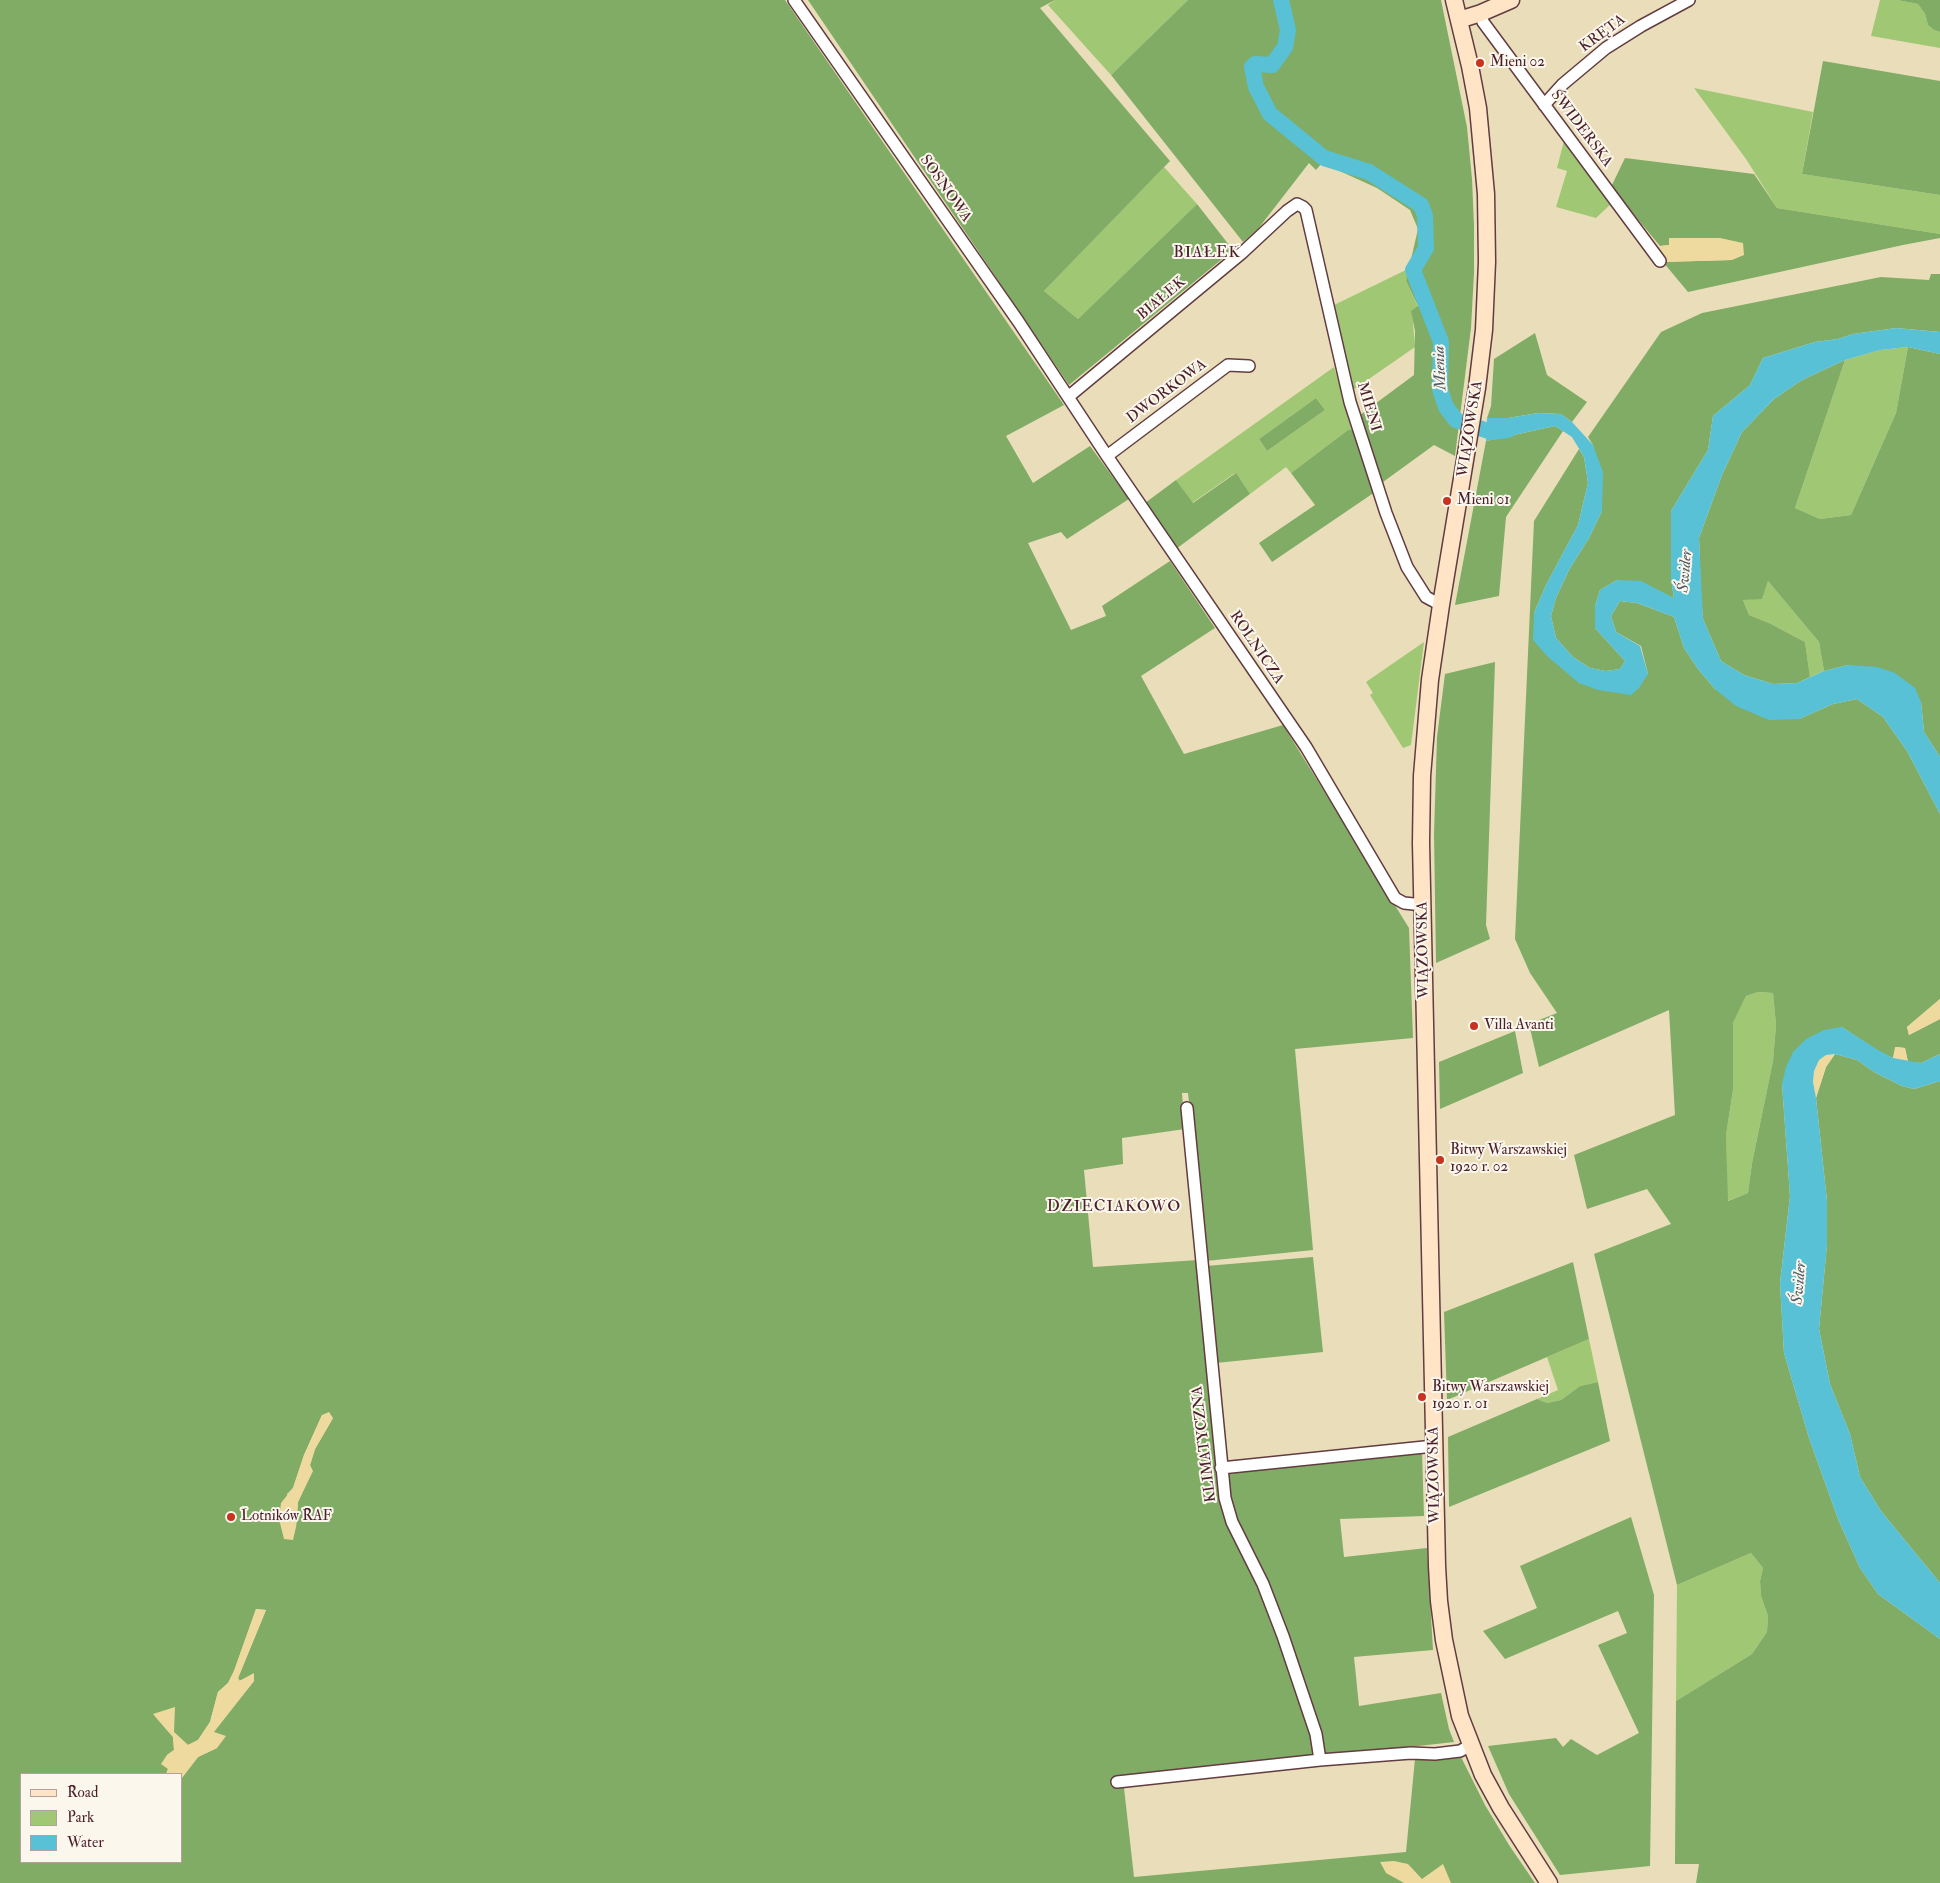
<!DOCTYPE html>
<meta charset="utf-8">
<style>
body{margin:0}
#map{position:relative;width:1940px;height:1883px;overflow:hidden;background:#eadeba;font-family:"IM FELL Double Pica",serif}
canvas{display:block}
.legend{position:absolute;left:20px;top:1773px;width:162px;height:90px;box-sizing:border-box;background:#fbf7ec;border:1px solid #b4a19f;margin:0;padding:6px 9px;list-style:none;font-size:15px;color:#4a1f2b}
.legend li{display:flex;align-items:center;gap:10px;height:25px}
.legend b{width:25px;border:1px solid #b4a19f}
</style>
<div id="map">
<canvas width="1940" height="1883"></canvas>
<ul class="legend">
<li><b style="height:6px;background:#ffe4c6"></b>Road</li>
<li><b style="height:14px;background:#a0c773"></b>Park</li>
<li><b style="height:14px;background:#59c1d5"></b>Water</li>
</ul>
</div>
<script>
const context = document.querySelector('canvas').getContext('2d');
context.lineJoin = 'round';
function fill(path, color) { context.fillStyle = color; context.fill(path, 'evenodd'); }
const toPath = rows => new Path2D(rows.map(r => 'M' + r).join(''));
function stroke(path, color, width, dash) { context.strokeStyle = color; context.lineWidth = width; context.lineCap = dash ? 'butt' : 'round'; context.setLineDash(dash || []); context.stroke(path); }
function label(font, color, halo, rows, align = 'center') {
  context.font = font + ' "IM FELL Double Pica",serif'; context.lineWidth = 4; context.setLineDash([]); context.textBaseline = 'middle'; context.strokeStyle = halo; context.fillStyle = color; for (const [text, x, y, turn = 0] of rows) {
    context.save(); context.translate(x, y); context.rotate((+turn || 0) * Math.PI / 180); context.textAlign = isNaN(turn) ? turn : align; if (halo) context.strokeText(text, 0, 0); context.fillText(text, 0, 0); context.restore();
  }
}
const green = toPath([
 [1055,0,1188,0,1111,75,1048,5],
 [1880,0,1897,0,1918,4,1925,14,1928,25,1934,30,1940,32,1940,48,1871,36],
 [1694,88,1813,112,1802,174,1940,195,1940,234,1777,208,1746,159],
 [1565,137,1612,203,1596,218,1556,207,1567,171,1557,168],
 [1164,167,1197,204,1078,319,1044,291],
 [1410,268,1406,281,1418,307,1412,311,1415,347,1353,390,1334,305],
 [1908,347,1896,413,1851,515,1820,519,1795,508,1845,360,1880,350],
 [1334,367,1354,430,1348,430,1291,473,1286,467,1250,494,1235,473,1192,503,1176,480],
 [1316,398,1325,410,1267,451,1259,439],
 [1768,581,1819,642,1824,671,1810,677,1805,642,1769,623,1749,615,1743,600,1762,598],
 [1424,642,1411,745,1403,748,1370,695,1373,693,1366,682],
 [1758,992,1773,993,1776,1025,1773,1061,1752,1163,1748,1193,1727,1201,1726,1135,1733,1090,1733,1023,1746,996],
 [1589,1339,1598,1382,1580,1386,1561,1400,1547,1403,1537,1399,1558,1390,1547,1357],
 [1751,1553,1763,1568,1760,1581,1761,1596,1768,1616,1767,1632,1752,1654,1676,1701,1677,1585]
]);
const forest = toPath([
 [0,0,785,0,1064,405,1006,436,1033,483,1090,446,1129,499,1067,539,1061,532,1028,543,1071,630,1106,616,1102,606,1170,561,1215,628,1141,676,1184,754,1283,725,1409,928,1413,1038,1295,1049,1313,1250,1206,1261,1188,1093,1182,1093,1185,1129,1122,1138,1123,1164,1084,1170,1093,1267,1198,1260,1217,1475,1422,1452,1424,1516,1340,1519,1344,1557,1427,1548,1433,1650,1354,1657,1359,1706,1441,1693,1449,1729,1454,1742,1123,1779,1134,1877,1406,1852,1415,1759,1460,1755,1485,1805,1509,1845,1535,1883,0,1883],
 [322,1415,333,1418,315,1449,310,1465,312,1471,298,1502,296,1527,287,1494,293,1488,304,1455],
 [256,1609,266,1610,238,1678,239,1681,253,1674,254,1681,213,1732,217,1748,198,1757,181,1779,181,1862,21,1862,21,1774,166,1774,168,1769,167,1755,174,1750,173,1737,154,1715,188,1745,198,1740,210,1722,218,1692,228,1683,234,1671],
 [808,0,1055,0,1040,8,1170,161,1044,291,1078,319,1197,204,1233,250,1069,385],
 [1188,0,1441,0,1467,127,1472,179,1474,225,1474,273,1471,328,1455,456,1434,445,1383,482,1360,415,1414,375,1415,331,1411,311,1418,306,1406,281,1418,229,1410,210,1377,188,1322,163,1316,170,1309,163,1258,229,1243,242,1111,75],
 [1897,0,1940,0,1940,32,1934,30,1928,25,1925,14,1918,4],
 [1823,61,1940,81,1940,195,1802,174],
 [1625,158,1754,174,1777,208,1940,234,1940,238,1903,245,1688,292,1663,262,1732,260,1669,238,1669,245,1660,246,1611,187],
 [1931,274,1940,274,1940,332,1896,328,1853,334,1838,339,1815,342,1763,358,1750,385,1713,416,1708,450,1671,511,1671,579,1674,598,1617,580,1600,590,1595,606,1595,628,1625,661,1620,669,1606,671,1590,668,1573,657,1556,638,1551,616,1556,598,1569,570,1589,538,1602,511,1593,445,1588,437,1661,332,1702,313,1881,277,1929,280],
 [1535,333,1547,375,1587,402,1572,422,1561,414,1538,413,1508,418,1487,418,1491,406,1494,359],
 [1908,347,1940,354,1940,757,1924,732,1921,702,1848,665,1824,671,1819,642,1768,581,1762,599,1743,600,1749,615,1769,623,1805,642,1810,677,1797,683,1773,684,1744,675,1721,661,1703,619,1701,595,1699,538,1722,475,1742,432,1774,399,1802,380,1845,360,1795,508,1820,519,1851,515,1896,413],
 [1316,398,1325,410,1267,451,1259,439],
 [1555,426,1563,431,1506,517,1499,596,1455,605,1486,441],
 [1348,430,1354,430,1375,492,1272,562,1259,543,1315,505,1291,473],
 [1579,449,1584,457,1588,483,1578,525,1546,585,1534,613,1579,683,1648,674,1641,646,1616,632,1611,616,1620,601,1637,603,1674,617,1684,648,1698,669,1715,689,1799,719,1833,704,1857,699,1883,717,1907,751,1940,814,1940,999,1907,1027,1909,1035,1940,1019,1940,1054,1921,1063,1908,1062,1905,1048,1896,1047,1893,1058,1878,1051,1842,1027,1782,1084,1790,1196,1780,1283,1784,1353,1809,1438,1838,1519,1860,1568,1878,1594,1940,1639,1940,1883,1696,1883,1699,1864,1675,1864,1676,1701,1752,1654,1767,1632,1768,1616,1761,1596,1760,1581,1763,1568,1751,1553,1677,1585,1594,1254,1671,1224,1647,1189,1587,1209,1574,1155,1675,1115,1669,1010,1539,1067,1529,1024,1557,1013,1530,973,1515,939,1534,521],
 [1758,992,1773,993,1776,1025,1773,1061,1752,1163,1748,1193,1728,1201,1726,1135,1733,1090,1733,1023,1746,996],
 [1236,473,1250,494,1176,549,1145,503,1176,480,1193,503],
 [1495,662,1486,925,1490,939,1436,963,1434,834,1437,737,1445,674],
 [1515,1031,1523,1073,1440,1109,1439,1062],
 [1835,1054,1857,1060,1874,1072,1902,1086,1914,1089,1940,1081,1940,1583,1881,1511,1860,1477,1850,1434,1830,1384,1819,1329,1827,1245,1827,1201,1816,1098,1826,1067],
 [1313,1257,1323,1352,1216,1363,1206,1266],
 [1573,1262,1589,1339,1447,1400,1444,1312],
 [1598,1382,1610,1441,1449,1507,1448,1437,1537,1399,1547,1403,1561,1400,1580,1386],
 [1631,1517,1654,1595,1650,1866,1560,1875,1509,1794,1488,1746,1556,1738,1563,1747,1571,1739,1597,1755,1639,1733,1598,1645,1627,1633,1618,1611,1505,1659,1483,1631,1537,1608,1520,1566]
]);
const sand = toPath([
 [1669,238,1720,238,1743,243,1744,255,1732,260,1663,262,1660,246,1669,245],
 [1940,999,1940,1019,1909,1035,1907,1027],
 [1895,1047,1905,1048,1908,1062,1893,1058],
 [1835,1054,1826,1067,1816,1098,1813,1082,1814,1071,1819,1060,1826,1055],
 [329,1412,333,1418,315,1449,310,1465,313,1471,298,1502,296,1527,293,1540,284,1539,279,1519,281,1503,293,1488,304,1455,322,1415],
 [256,1609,266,1610,238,1678,240,1681,254,1673,254,1681,214,1732,226,1736,217,1748,198,1757,181,1779,181,1774,166,1774,168,1769,161,1764,167,1755,174,1750,173,1737,153,1714,175,1707,174,1732,188,1745,198,1740,210,1722,218,1692,228,1683,234,1671],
 [1394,1861,1408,1864,1422,1879,1443,1864,1451,1883,1493,1883,1404,1883,1386,1873,1380,1862]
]);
const water = toPath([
 [1896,328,1940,332,1940,354,1908,347,1880,350,1845,360,1802,380,1774,399,1742,432,1722,475,1699,538,1703,619,1721,661,1744,675,1773,684,1797,683,1824,671,1848,665,1877,667,1895,673,1915,688,1921,702,1924,732,1940,757,1940,814,1907,751,1883,717,1857,699,1833,704,1799,719,1769,720,1736,706,1715,689,1698,669,1684,648,1674,617,1637,603,1620,601,1611,616,1616,632,1640,646,1648,674,1639,688,1631,695,1598,690,1579,683,1547,656,1533,640,1534,613,1546,585,1578,525,1588,483,1584,457,1572,437,1555,426,1486,441,1487,418,1508,418,1538,413,1561,414,1572,422,1593,445,1603,472,1602,511,1589,538,1569,570,1556,598,1551,616,1556,638,1573,657,1590,668,1606,671,1620,669,1625,661,1595,628,1595,606,1600,590,1617,580,1641,581,1674,598,1671,579,1671,511,1708,450,1713,416,1750,385,1763,358,1815,342,1838,339,1853,334],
 [1842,1027,1878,1050,1893,1058,1921,1063,1940,1054,1940,1081,1914,1089,1902,1086,1874,1072,1857,1060,1835,1054,1826,1055,1819,1060,1814,1071,1813,1082,1816,1098,1827,1201,1827,1245,1819,1329,1830,1384,1850,1434,1860,1477,1881,1511,1940,1583,1940,1639,1878,1594,1860,1568,1838,1519,1809,1438,1784,1353,1780,1283,1790,1196,1782,1084,1786,1067,1793,1052,1806,1039,1824,1030]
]);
const river = toPath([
 [1281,0,1288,30,1285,47,1272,65,1255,64,1252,67,1256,87,1270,114,1324,158,1369,172,1421,205,1425,216,1426,248,1413,270,1441,342,1440,389,1446,407,1456,420,1491,432,1508,430]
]);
const street = toPath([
 [794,0,1018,321,1107,456,1306,747,1395,898,1404,903,1423,905],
 [1481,13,1483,22,1660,261],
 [1544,105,1563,84,1606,48,1641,26,1689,0],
 [1068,397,1243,252,1287,211,1297,204,1303,207,1306,210,1350,402,1386,513,1407,567,1426,597,1441,605],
 [1107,456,1228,365,1249,366],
 [1187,1108,1225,1498,1232,1522,1263,1584,1283,1636,1316,1734,1320,1760],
 [1221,1468,1434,1446],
 [1117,1782,1320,1760,1411,1753,1435,1754,1460,1751,1471,1745]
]);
const secondary = toPath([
 [1454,0,1470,66,1478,108,1486,194,1487,262,1484,330,1477,388,1441,605,1430,680,1422,776,1421,843,1437,1566,1439,1601,1444,1640,1460,1716,1483,1775,1501,1808,1549,1883],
 [1459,20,1481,13,1511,0]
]);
const markers = [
 [1480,63,5,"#c8321e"],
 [1447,501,5,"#c8321e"],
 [1474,1026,5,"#c8321e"],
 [1440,1160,5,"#c8321e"],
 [1422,1397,5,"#c8321e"],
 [231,1517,5,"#c8321e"]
];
const streetNames = [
 ["KRĘTA",1603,34,-36],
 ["ŚWIDERSKA",1581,129,53],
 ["SOSNOWA",945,189,55],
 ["BIAŁEK",1162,299,-40],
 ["DWORKOWA",1167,392,-37],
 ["MIENI",1368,407,73],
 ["WIĄZOWSKA",1471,429,-81],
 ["ROLNICZA",1256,648,56],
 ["WIĄZOWSKA",1424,950,-91],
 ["KLIMATYCZNA",1205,1444,-97],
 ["WIĄZOWSKA",1435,1475,-91]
];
const poiNames = [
 ["Mieni 02",1490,63],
 ["Mieni 01",1457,501],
 ["Villa Avanti",1484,1026],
 ["Bitwy Warszawskiej",1450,1151],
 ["1920 r. 02",1450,1168],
 ["Bitwy Warszawskiej",1432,1388],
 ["1920 r. 01",1432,1405],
 ["Lotników RAF",241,1517]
];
const neighbourhoodNames = [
 ["BIAŁEK",1207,254],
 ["DZIECIAKOWO",1114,1208]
];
const waterNames = [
 ["Mienia",1441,368,-93],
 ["Świder",1686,571,-85],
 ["Świder",1800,1283,-85]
];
fill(green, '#a0c773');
fill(forest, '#80ac65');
fill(sand, '#eeda9e');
fill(water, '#59c1d5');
stroke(river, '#59c1d5', 16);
stroke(street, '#623c40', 14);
stroke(secondary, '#623c40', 19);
stroke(street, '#fff', 11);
stroke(secondary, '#ffe4c6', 16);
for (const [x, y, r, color] of markers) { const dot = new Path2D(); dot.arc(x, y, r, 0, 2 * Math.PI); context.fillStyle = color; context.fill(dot); stroke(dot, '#fbf7ec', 2); }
label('15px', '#4a1f2b', '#fbf7ec', streetNames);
label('15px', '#4a1f2b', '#fbf7ec', poiNames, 'left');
context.letterSpacing = '1px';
label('16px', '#4a1f2b', '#fbf7ec', neighbourhoodNames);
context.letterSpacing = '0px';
label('italic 16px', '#4f5866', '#fbf7ec', waterNames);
</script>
